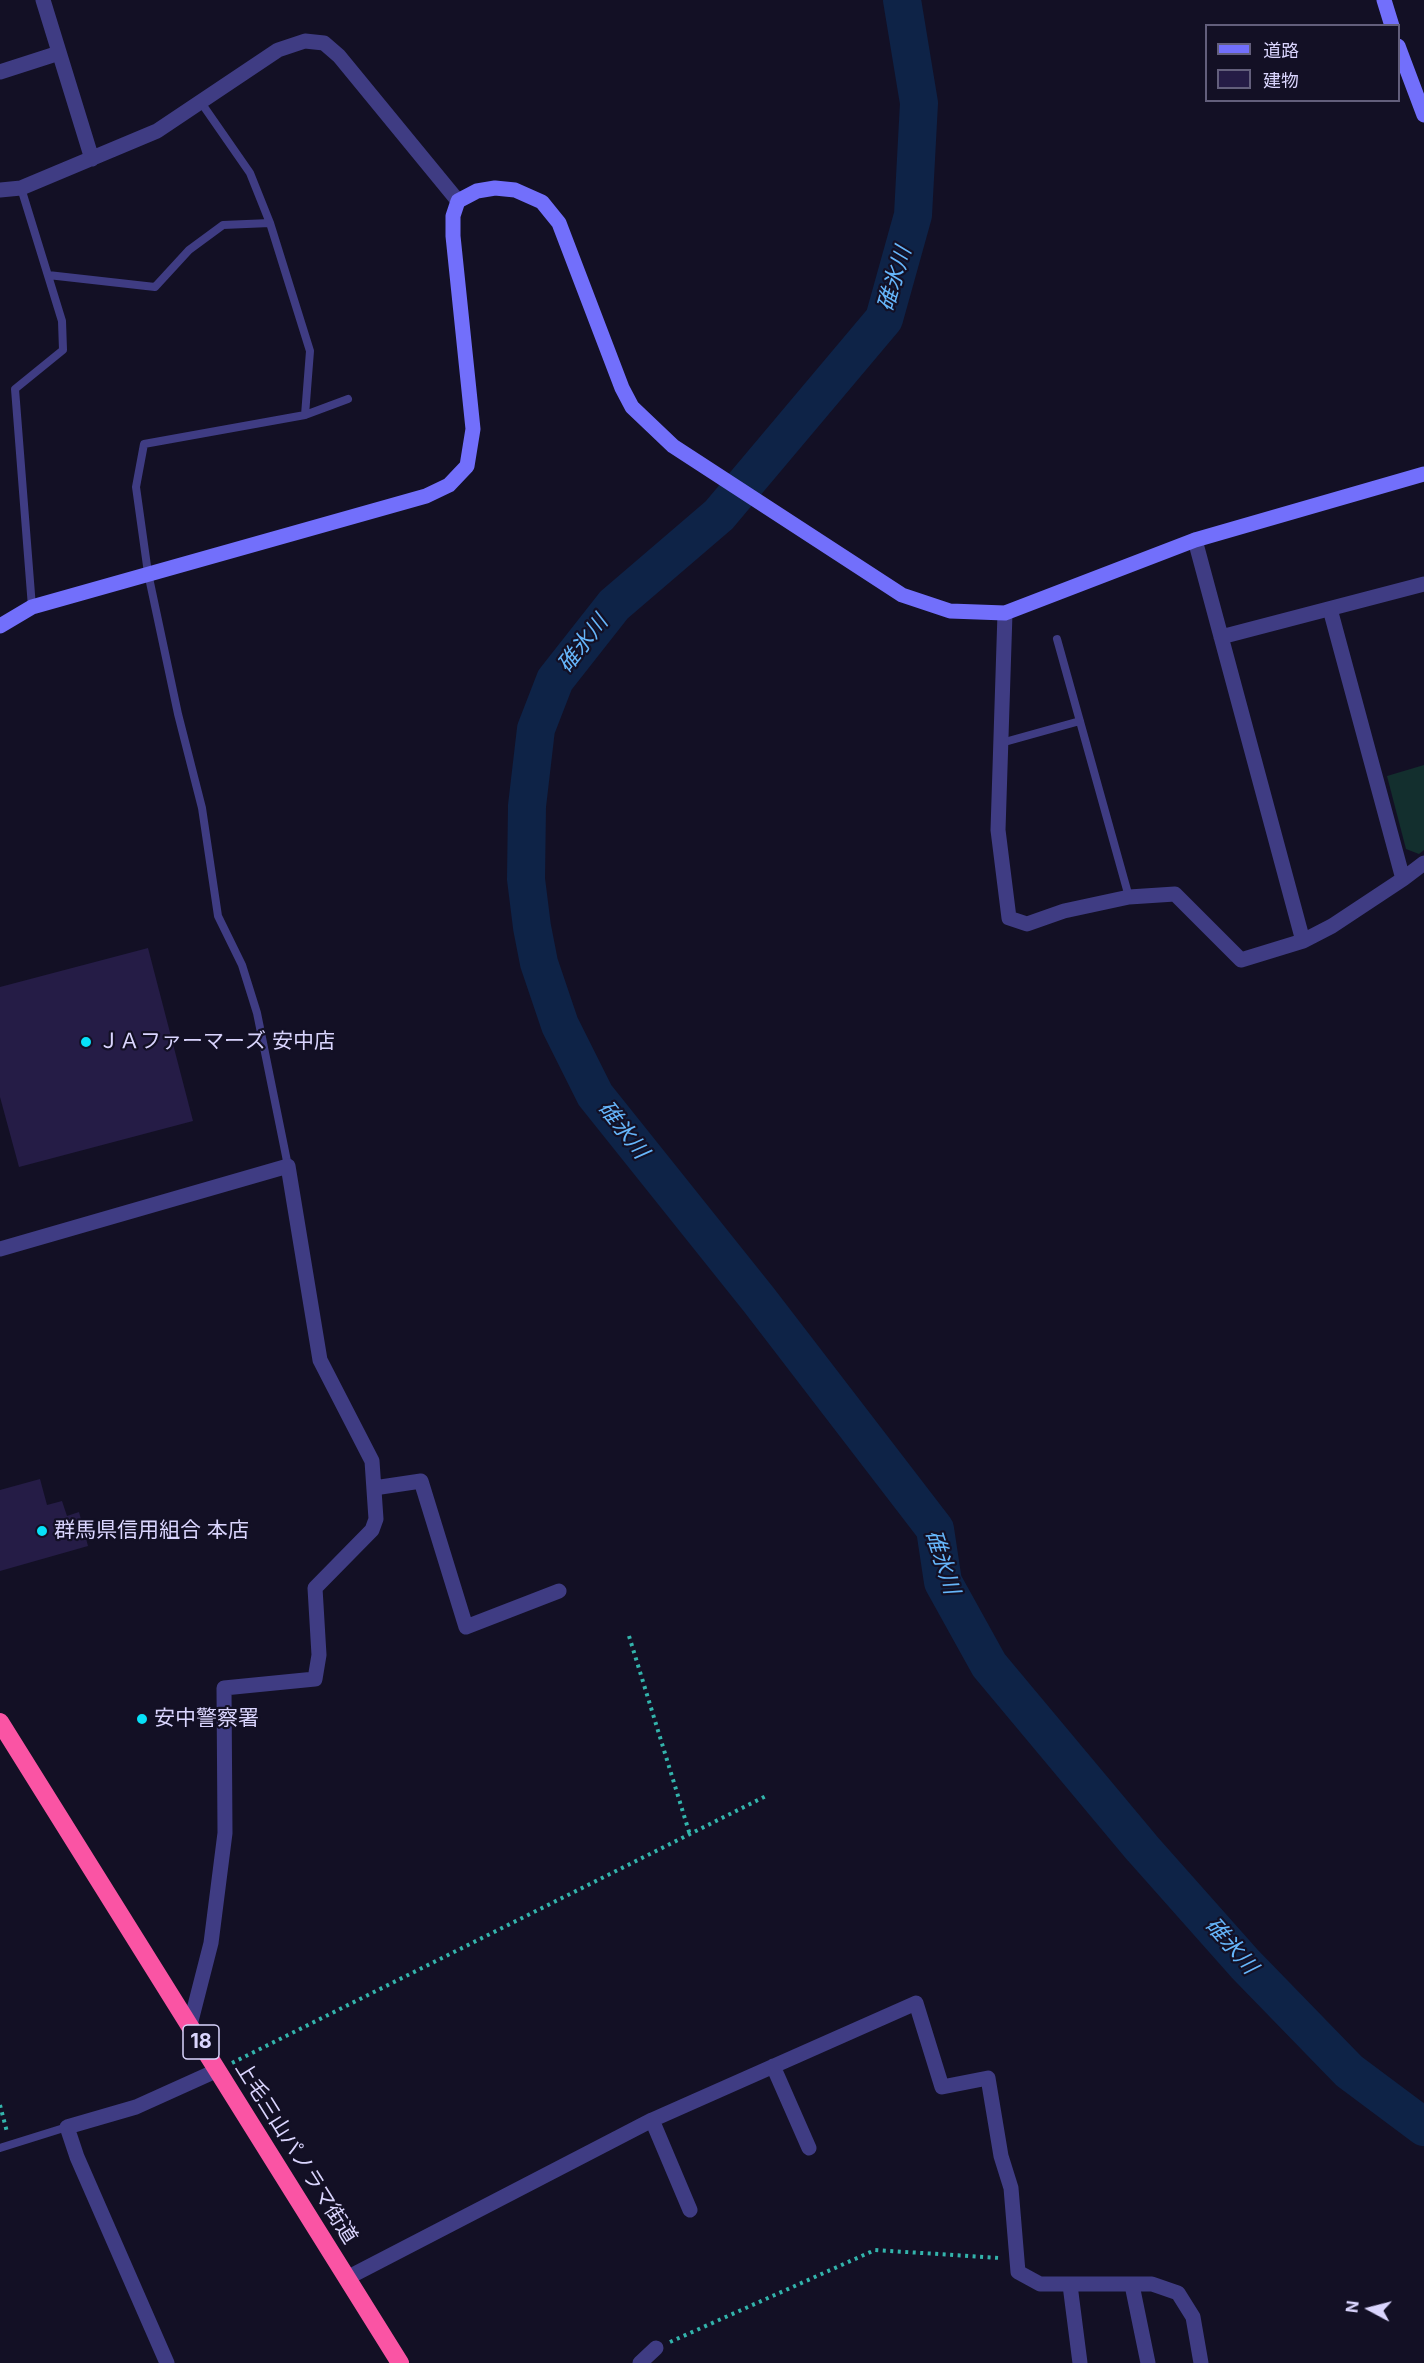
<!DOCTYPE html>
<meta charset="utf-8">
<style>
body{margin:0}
#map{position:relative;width:1424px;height:2363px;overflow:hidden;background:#131025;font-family:Inter,"Noto Sans JP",sans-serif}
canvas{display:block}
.legend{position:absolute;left:1205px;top:24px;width:195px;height:78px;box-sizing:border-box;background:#131025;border:2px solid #635f7c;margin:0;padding:8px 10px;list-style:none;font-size:18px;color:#dad5fe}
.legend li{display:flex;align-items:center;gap:12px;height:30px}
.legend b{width:30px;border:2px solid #635f7c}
.north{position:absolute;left:1340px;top:2279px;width:60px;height:60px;-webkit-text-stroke:4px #131025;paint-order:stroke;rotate:277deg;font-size:16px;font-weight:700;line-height:24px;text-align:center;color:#dad5fe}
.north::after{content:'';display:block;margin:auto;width:21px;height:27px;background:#dad5fe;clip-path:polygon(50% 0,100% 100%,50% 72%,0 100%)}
</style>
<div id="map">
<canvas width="1424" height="2363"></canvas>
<ul class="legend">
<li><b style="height:8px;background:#726ffb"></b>道路</li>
<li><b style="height:16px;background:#251c46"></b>建物</li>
</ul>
<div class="north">N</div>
</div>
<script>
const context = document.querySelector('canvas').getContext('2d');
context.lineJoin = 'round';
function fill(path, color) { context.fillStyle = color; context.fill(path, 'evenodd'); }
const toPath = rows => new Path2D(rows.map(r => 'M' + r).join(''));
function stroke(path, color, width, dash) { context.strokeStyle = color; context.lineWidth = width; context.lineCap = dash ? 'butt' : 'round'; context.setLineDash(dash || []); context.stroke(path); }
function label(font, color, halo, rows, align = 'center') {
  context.font = font + ' Inter,"Noto Sans JP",sans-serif'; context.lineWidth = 4.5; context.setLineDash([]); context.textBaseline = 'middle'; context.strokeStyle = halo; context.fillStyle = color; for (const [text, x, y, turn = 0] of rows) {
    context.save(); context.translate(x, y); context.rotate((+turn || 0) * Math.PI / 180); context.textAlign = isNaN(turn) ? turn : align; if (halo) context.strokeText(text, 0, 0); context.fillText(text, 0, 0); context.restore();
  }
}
const green = toPath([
 [1424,765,1424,850,1419,854,1406,849,1387,776]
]);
const water = toPath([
 [887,0,915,0,913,104]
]);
const river = toPath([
 [902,0,919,103,913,215,884,319,719,515,614,605,555,680,536,729,527,806,526,879,532,927,539,963,560,1025,595,1095,759,1300,935,1529,943,1582,989,1665,1142,1848,1245,1964,1349,2071,1424,2127]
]);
const building = toPath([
 [148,948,193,1121,19,1167,0,1097,0,987],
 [40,1479,47,1505,62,1501,67,1516,79,1512,88,1546,0,1571,0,1490]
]);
const path = toPath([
 [629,1636,690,1835],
 [232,2063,766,1796],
 [0,2105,7,2132],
 [670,2342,875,2250,1000,2258]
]);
const lane = toPath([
 [200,101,250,173,270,223,310,351,305,415],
 [21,188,62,321,63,350,15,389,32,607],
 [48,275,155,287,189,250,223,225,270,223],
 [1057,639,1129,897],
 [1001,743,1080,721],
 [288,1166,257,1013,242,965,218,916,202,808,178,714,148,573,136,487,144,444,305,415,348,399],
 [0,2148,67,2127]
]);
const street = toPath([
 [43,0,92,159],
 [0,72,59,53],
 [0,190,21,188,157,131,278,50,305,41,324,43,339,56,458,201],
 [1195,540,1303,941],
 [1330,609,1403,879],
 [1005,613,998,830,1009,918,1027,924,1064,911,1129,897,1175,894,1241,960,1303,941,1332,926,1403,879,1424,863],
 [1221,637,1424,584],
 [0,1249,288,1166,320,1360,372,1461,376,1519,372,1530,315,1588,319,1655,315,1679,224,1688,225,1833,211,1943,190,2025],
 [374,1488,421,1481,466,1627,559,1591],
 [773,2066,809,2148],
 [652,2120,690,2210],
 [347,2278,652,2120,916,2003,942,2087,988,2078,1001,2156,1011,2188,1018,2272,1040,2284,1152,2284,1178,2293,1193,2317,1201,2363],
 [1070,2285,1080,2363],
 [1132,2285,1148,2363],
 [167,2363,77,2157,67,2127,136,2107,218,2070],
 [640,2363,656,2348]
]);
const secondary = toPath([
 [1384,0,1392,26],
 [1398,46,1424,115],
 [0,626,32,607,426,496,449,485,467,466,473,429,453,236,453,216,458,201,477,191,495,188,515,190,542,202,559,223,622,388,632,407,673,446,902,595,950,611,1005,613,1195,540,1424,474]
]);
const highway = toPath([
 [0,1722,400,2363]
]);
const markers = [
 [86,1042,6,"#07e1f8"],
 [42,1531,6,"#07e1f8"],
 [142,1719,6,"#07e1f8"]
];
const shields = [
 [201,2042,36]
];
const shieldNames = [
 ["18",201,2042]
];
const poiNames = [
 ["ＪＡファーマーズ 安中店",98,1042],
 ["群馬県信用組合 本店",54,1531],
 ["安中警察署",154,1719]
];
const streetNames = [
 ["上毛三山パノラマ街道",296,2153,58]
];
const waterNames = [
 ["碓氷川",895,279,-73],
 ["碓氷川",583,644,-52],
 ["碓氷川",623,1130,52],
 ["碓氷川",942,1562,72],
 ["碓氷川",1231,1946,49]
];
fill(green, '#132f2e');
fill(water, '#0e2347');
stroke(river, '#0e2347', 38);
fill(building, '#251c46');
stroke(path, '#33b4ac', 4, [3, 4.5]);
stroke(lane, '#3f3c83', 8);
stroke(street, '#3f3c83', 15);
stroke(secondary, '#726ffb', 15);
stroke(highway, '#fa54a4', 18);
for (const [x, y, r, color] of markers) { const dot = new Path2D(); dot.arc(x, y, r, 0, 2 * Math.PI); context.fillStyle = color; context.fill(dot); stroke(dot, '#131025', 2); }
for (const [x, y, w] of shields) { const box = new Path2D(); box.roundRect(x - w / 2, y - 17, w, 34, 4.5); context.fillStyle = '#131025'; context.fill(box); stroke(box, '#dad5fe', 1.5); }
label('bold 20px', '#dad5fe', null, shieldNames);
label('21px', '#dad5fe', '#131025', poiNames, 'left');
label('21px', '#dad5fe', '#131025', streetNames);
label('italic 22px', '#66b6fb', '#131025', waterNames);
</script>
